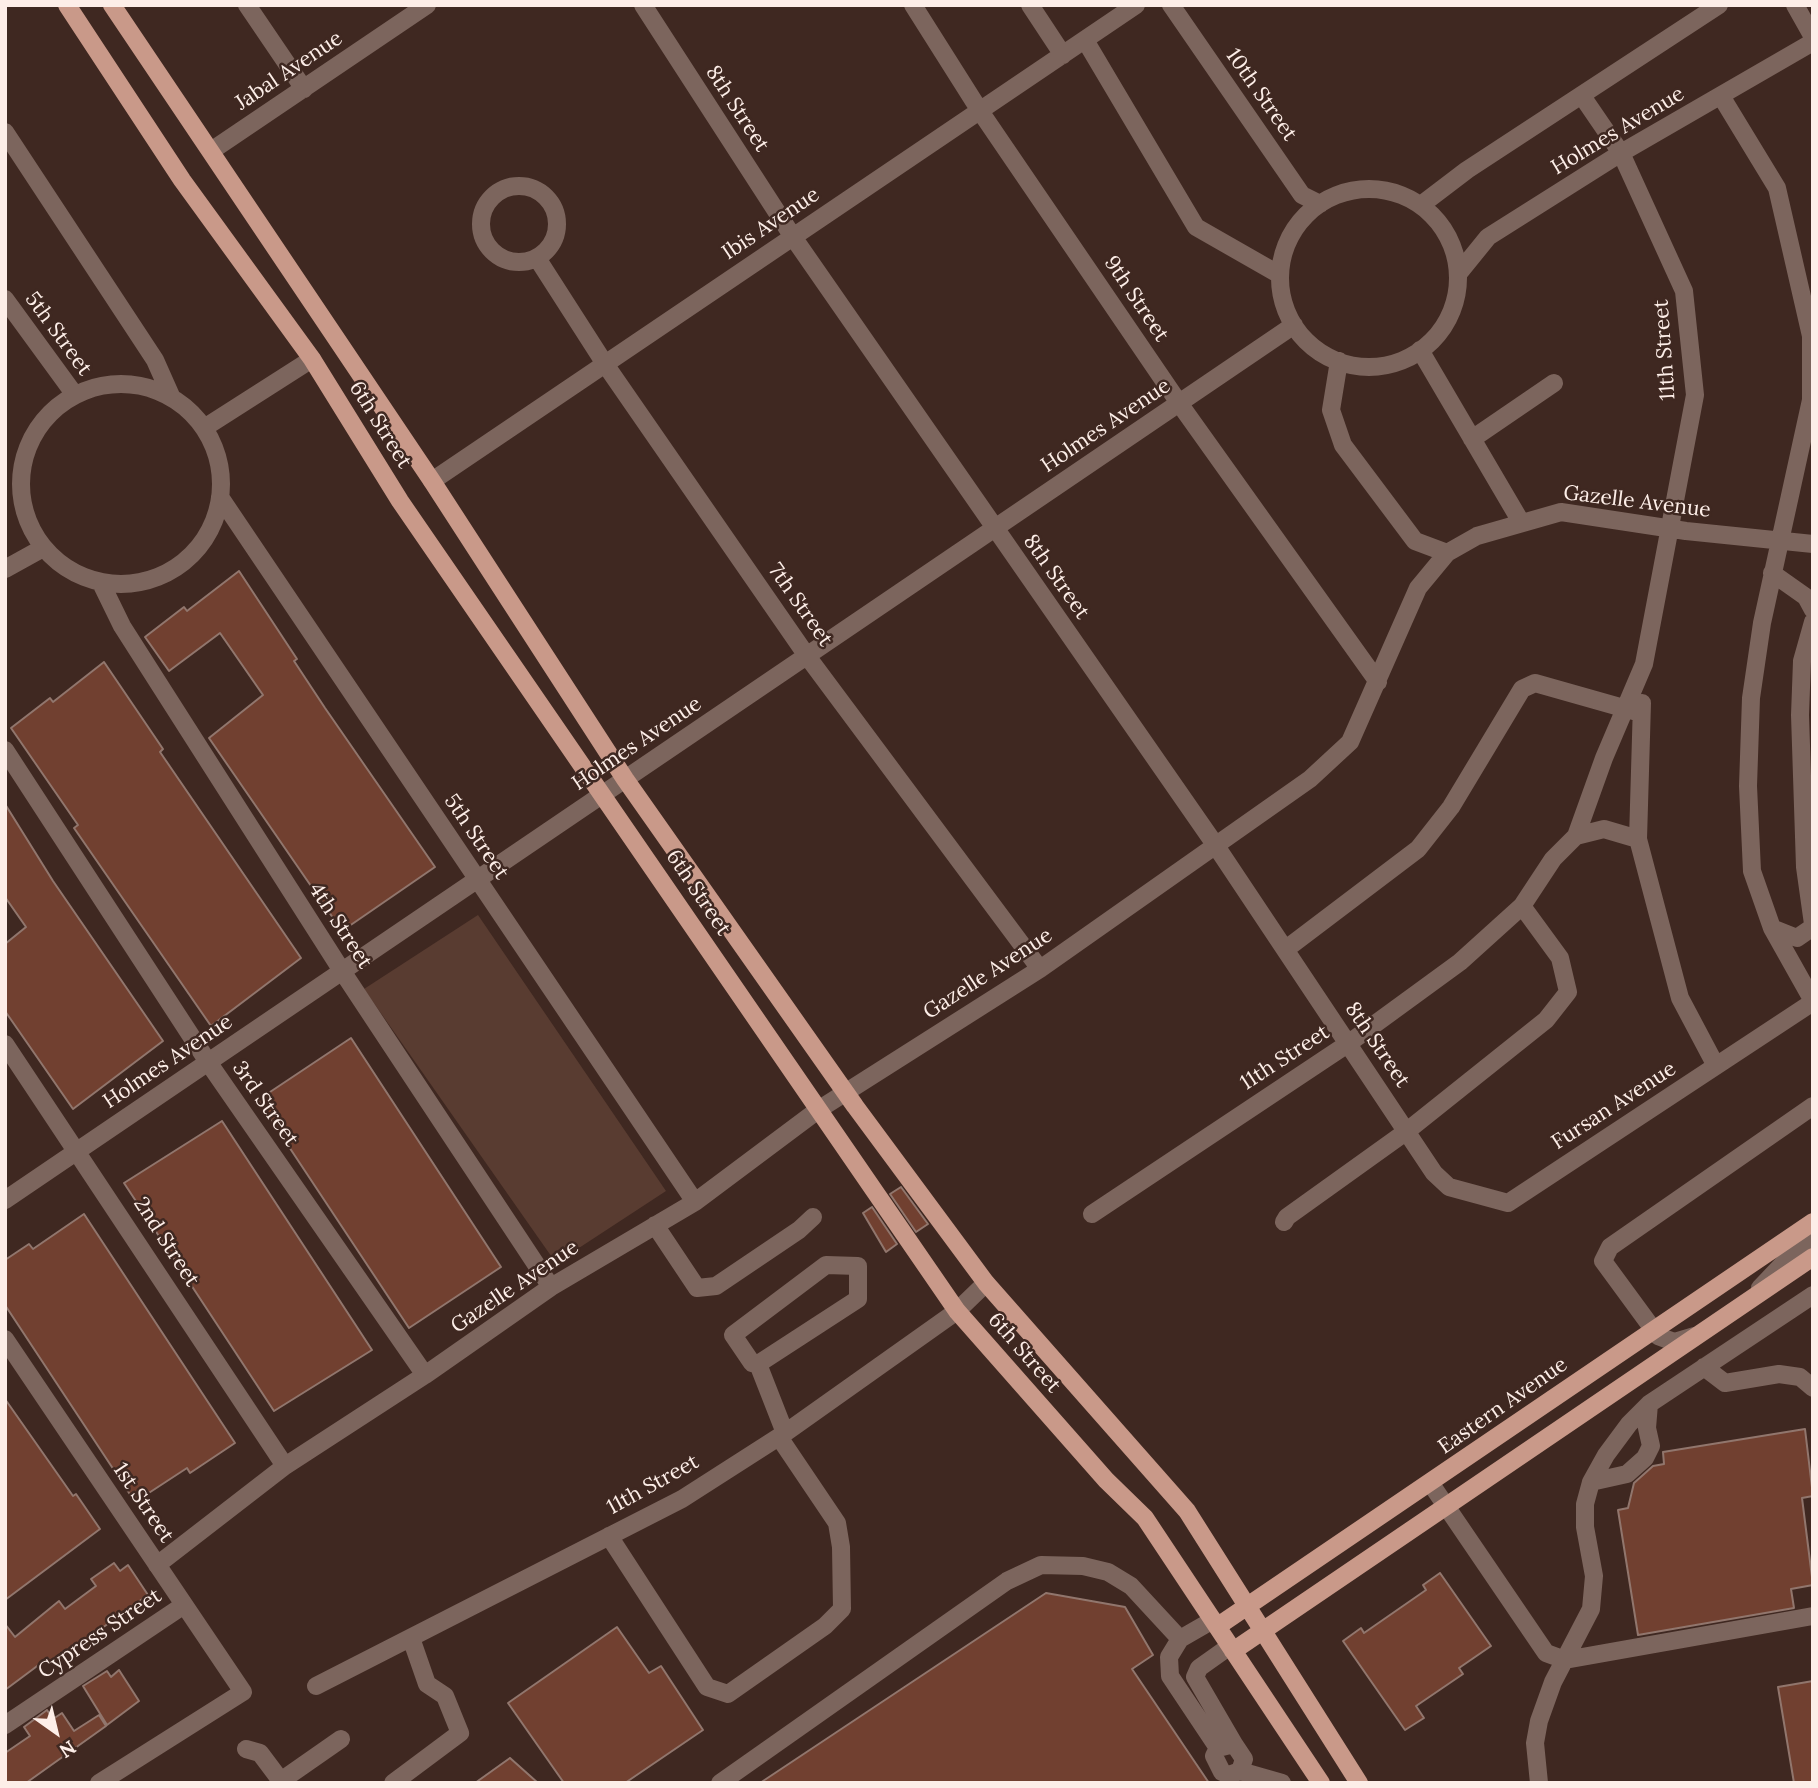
<!DOCTYPE html>
<style>
body{margin:0}
#map{position:relative;width:1818px;height:1788px;overflow:hidden;background:#3f2821;font-family:Lora,serif}
canvas{display:block}
.frame{position:absolute;inset:0;border:7px solid #fdeee8;pointer-events:none}
.north{position:absolute;left:21px;top:1697px;width:70px;height:70px;-webkit-text-stroke:5px #3f2821;paint-order:stroke;rotate:146deg;font-size:19px;font-weight:700;line-height:28px;text-align:center;color:#fdeee8}
.north::after{content:'';display:block;margin:auto;width:24px;height:32px;background:#fdeee8;clip-path:polygon(50% 0,100% 100%,50% 72%,0 100%)}
</style>
<div id="map">
<canvas width="1818" height="1788"></canvas>
<div class="frame"></div>
<div class="north">N</div>
</div>
<script>
const context = document.querySelector('canvas').getContext('2d');
context.lineJoin = 'round';
function fill(path, color) { context.fillStyle = color; context.fill(path, 'evenodd'); }
const toPath = rows => new Path2D(rows.map(r => 'M' + r).join(''));
function stroke(path, color, width, dash) { context.strokeStyle = color; context.lineWidth = width; context.lineCap = dash ? 'butt' : 'round'; context.setLineDash(dash || []); context.stroke(path); }
function label(font, color, halo, rows, align = 'center') {
  context.font = font + ' Lora,serif'; context.lineWidth = 5; context.setLineDash([]); context.textBaseline = 'middle'; context.strokeStyle = halo; context.fillStyle = color; for (const [text, x, y, turn = 0] of rows) {
    context.save(); context.translate(x, y); context.rotate((+turn || 0) * Math.PI / 180); context.textAlign = isNaN(turn) ? turn : align; if (halo) context.strokeText(text, 0, 0); context.fillText(text, 0, 0); context.restore();
  }
}
const green = toPath([
 [478,915,666,1191,556,1263,364,989]
]);
const building = toPath([
 [239,571,297,659,294,661,325,708,435,867,342,931,209,738,263,695,220,633,169,671,145,637,184,607,187,611,239,571],
 [104,662,163,749,160,752,301,958,211,1026,74,828,78,825,11,728,50,698,53,702,104,662],
 [5,804,53,881,163,1041,73,1109,5,1011,5,944,26,927,5,897,5,804],
 [351,1038,501,1267,409,1328,258,1100,351,1038],
 [222,1121,372,1350,274,1411,124,1183,222,1121],
 [901,1187,928,1224,916,1232,890,1194,901,1187],
 [872,1207,897,1244,886,1252,863,1213,872,1207],
 [84,1214,235,1443,190,1473,187,1468,135,1502,5,1305,5,1260,29,1244,33,1249,84,1214],
 [5,1399,73,1496,76,1494,100,1529,5,1600,5,1399],
 [1805,1429,1813,1496,1802,1498,1813,1585,1791,1589,1794,1608,1638,1635,1618,1510,1628,1508,1634,1483,1653,1466,1664,1464,1663,1452,1805,1429],
 [114,1563,120,1571,128,1565,148,1595,52,1664,48,1658,5,1690,5,1624,15,1637,59,1601,65,1609,96,1586,91,1579,114,1563],
 [1440,1573,1491,1646,1459,1668,1463,1674,1416,1706,1424,1718,1405,1730,1343,1641,1361,1628,1364,1633,1426,1590,1423,1585,1440,1573],
 [1046,1593,1125,1607,1153,1655,1132,1669,1209,1783,760,1783,1046,1593],
 [617,1627,649,1673,661,1666,703,1730,625,1783,564,1783,508,1703,617,1627],
 [119,1670,139,1701,107,1725,83,1686,107,1671,111,1677,119,1670],
 [1813,1681,1813,1783,1794,1783,1778,1687,1813,1681],
 [47,1710,53,1719,62,1713,74,1731,99,1715,106,1726,26,1783,5,1783,5,1753,30,1736,24,1727,47,1710],
 [510,1758,538,1783,475,1783,510,1758]
]);
const minor = toPath([
 [247,5,304,89],
 [643,5,793,237,1214,843,1434,1173,1449,1187,1508,1203,1813,1002],
 [913,5,980,111,1179,403,1378,682],
 [1030,5,1063,55],
 [1171,5,1302,195,1320,204],
 [1795,5,1813,37],
 [1085,40,1196,227,1280,275],
 [1721,96,1777,188,1811,336,1811,400,1762,623,1751,698,1748,786,1752,871,1772,928,1813,1001],
 [5,132,155,360,171,396,166,394],
 [211,151,427,5],
 '481 224a38 38 0 1 1 76 0a38 38 0 1 1-76 0Z',
 '1280 278a89 89 0 1 1 178 0a89 89 0 1 1-178 0Z',
 [1421,205,1467,170,1719,5],
 [537,258,605,364,807,656,1040,969],
 [1458,274,1488,237,1621,153,1813,42],
 [5,299,75,395],
 [1420,350,1521,522],
 [1339,361,1331,410,1343,445,1415,541,1447,553],
 '21 484a100 100 0 1 1 200 0a100 100 0 1 1-200 0Z',
 [204,428,312,359],
 [1472,439,1554,383],
 [432,481,1136,5],
 [220,497,695,1202],
 [5,569,43,548],
 [1772,573,1806,597,1813,610],
 [101,583,122,626,342,971,551,1287],
 [1813,622,1802,661,1800,715,1805,867,1813,924],
 [1642,703,1638,839,1680,998,1716,1066],
 [5,750,208,1062,425,1375],
 [1576,836,1604,829,1638,839],
 [1772,928,1797,938,1813,927],
 [1286,949,1418,849,1451,807,1522,689,1535,683,1641,713],
 [5,1044,285,1466],
 [5,1200,1294,325],
 [1092,1214,1349,1043,1460,962,1522,906,1553,859,1576,836,1604,758,1644,664,1695,395,1684,291,1621,153,1582,96],
 [1284,1222,1287,1217,1407,1131,1546,1020,1568,992,1560,958,1522,906],
 [655,1225,697,1288,716,1286,799,1230,813,1217],
 [1760,1288,1798,1248,1813,1238],
 [1694,1336,1674,1342,1658,1336,1603,1261,1610,1247,1813,1106],
 [5,1339,243,1692,99,1783],
 [758,1364,858,1299,858,1266,826,1265,733,1335,752,1363,758,1364,785,1433],
 [1704,1367,1725,1383,1779,1374,1800,1377,1813,1388],
 [1591,1482,1627,1474,1645,1458,1651,1446,1647,1428,1649,1404],
 [1431,1484,1546,1653,1565,1660,1813,1616],
 [609,1536,707,1687,728,1694,825,1626,842,1609,841,1547,837,1523,779,1437],
 [157,1565,285,1466,425,1375,551,1287,695,1202,818,1110,1040,969,1310,779,1350,742,1418,588,1447,553,1477,536,1561,512,1686,531,1813,544],
 [1213,1620,1180,1639,1169,1657,1170,1676,1218,1748],
 [1230,1646,1199,1668,1195,1677,1234,1744],
 [316,1686,682,1499,785,1433,957,1311,986,1283],
 [5,1725,184,1605],
 [246,1749,260,1753,281,1781],
 [1240,1771,1244,1759,1234,1744,1218,1748,1214,1756,1222,1772,1229,1775,1240,1771,1282,1783],
 [278,1783,341,1739],
 [393,1783,460,1733,445,1696,427,1684,411,1638],
 [720,1783,1007,1581,1041,1565,1083,1566,1108,1572,1131,1586,1180,1639],
 [1539,1783,1535,1743,1539,1721,1553,1682,1591,1609,1594,1576,1585,1527,1585,1504,1591,1482,1606,1455,1629,1424,1649,1404,1813,1295]
]);
const major = toPath([
 [67,5,182,180,312,359,400,501,957,1311,1106,1480,1145,1518,1321,1783],
 [112,5,432,481,625,779,855,1106,986,1283,1187,1511,1359,1783],
 [1218,1626,1813,1222],
 [1233,1651,1813,1257]
]);
const streetNames = [
 ["Jabal Avenue",289,71,-34],
 ["10th Street",1261,95,55],
 ["8th Street",737,109,57],
 ["Holmes Avenue",1618,131,-31],
 ["Ibis Avenue",771,224,-34],
 ["9th Street",1136,299,56],
 ["5th Street",58,334,54],
 ["11th Street",1665,350,-94],
 ["6th Street",380,425,58],
 ["Holmes Avenue",1106,426,-34],
 ["Gazelle Avenue",1637,502,7],
 ["8th Street",1056,577,55],
 ["7th Street",800,605,55],
 ["Holmes Avenue",637,744,-34],
 ["5th Street",476,837,56],
 ["6th Street",698,893,56],
 ["4th Street",340,926,57],
 ["Gazelle Avenue",988,974,-33],
 ["8th Street",1377,1045,56],
 ["11th Street",1285,1058,-33],
 ["Holmes Avenue",168,1062,-34],
 ["3rd Street",265,1104,55],
 ["Fursan Avenue",1614,1106,-33],
 ["2nd Street",166,1242,57],
 ["Gazelle Avenue",515,1287,-34],
 ["6th Street",1024,1353,49],
 ["Eastern Avenue",1503,1406,-35],
 ["11th Street",653,1485,-29],
 ["1st Street",143,1503,56],
 ["Cypress Street",100,1634,-34]
];
fill(green, '#593c31');
fill(building, '#714030');
stroke(building, '#91766d', 2);
stroke(minor, '#7c655d', 18);
stroke(major, '#c99989', 18);
label('21px', '#fdeee8', '#3f2821', streetNames);
</script>
